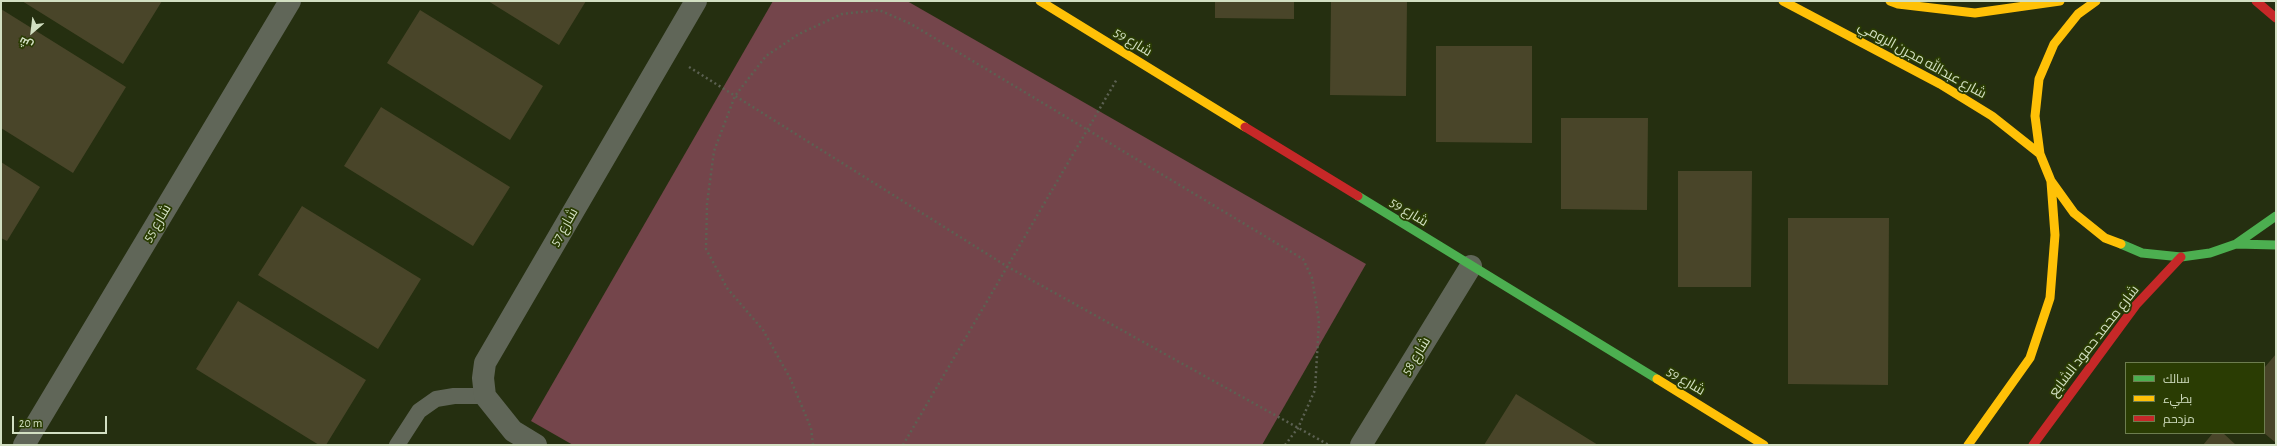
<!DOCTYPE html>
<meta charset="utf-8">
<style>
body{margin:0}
#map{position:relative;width:2277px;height:446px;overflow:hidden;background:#252f10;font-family:"Alegreya Sans",Cairo,sans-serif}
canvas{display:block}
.frame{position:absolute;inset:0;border:2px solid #d2dfc2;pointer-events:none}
.legend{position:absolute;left:2125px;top:362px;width:140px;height:72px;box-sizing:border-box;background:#2a3c03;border:1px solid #6d7d4f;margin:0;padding:5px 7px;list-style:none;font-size:12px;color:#d2dfc2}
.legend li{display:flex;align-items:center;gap:8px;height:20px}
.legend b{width:20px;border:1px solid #6d7d4f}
.north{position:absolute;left:12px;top:12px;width:40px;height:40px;-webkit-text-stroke:3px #2a3c03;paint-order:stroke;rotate:208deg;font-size:11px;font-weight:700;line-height:16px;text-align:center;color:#d2dfc2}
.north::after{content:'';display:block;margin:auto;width:14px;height:18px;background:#d2dfc2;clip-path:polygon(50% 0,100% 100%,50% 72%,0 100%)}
.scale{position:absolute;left:12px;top:416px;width:95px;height:18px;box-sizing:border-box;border:2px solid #d2dfc2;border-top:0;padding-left:5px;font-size:12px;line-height:14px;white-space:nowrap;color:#d2dfc2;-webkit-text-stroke:3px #2a3c03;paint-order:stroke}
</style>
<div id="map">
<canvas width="2277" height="446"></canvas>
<div class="frame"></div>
<ul class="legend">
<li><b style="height:5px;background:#4caf50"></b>سالك</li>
<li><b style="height:5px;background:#ffc107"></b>بطيء</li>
<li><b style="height:5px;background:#c62828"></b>مزدحم</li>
</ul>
<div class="north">ش</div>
<div class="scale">20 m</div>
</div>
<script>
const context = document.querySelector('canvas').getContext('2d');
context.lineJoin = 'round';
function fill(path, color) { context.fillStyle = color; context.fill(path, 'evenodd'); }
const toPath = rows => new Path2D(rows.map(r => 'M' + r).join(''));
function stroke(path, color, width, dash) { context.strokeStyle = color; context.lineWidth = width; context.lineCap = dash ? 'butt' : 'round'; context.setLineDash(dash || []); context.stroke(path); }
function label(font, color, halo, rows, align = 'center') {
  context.font = font + ' "Alegreya Sans",Cairo,sans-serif'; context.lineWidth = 3.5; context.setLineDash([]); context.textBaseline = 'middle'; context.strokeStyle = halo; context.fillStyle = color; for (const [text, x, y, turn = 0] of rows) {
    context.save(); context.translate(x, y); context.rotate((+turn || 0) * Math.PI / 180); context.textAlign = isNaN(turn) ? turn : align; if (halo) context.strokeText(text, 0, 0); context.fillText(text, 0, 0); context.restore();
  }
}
const green = toPath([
 [773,1,907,1,1366,264,1262,445,573,445,531,421]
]);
const building = toPath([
 [22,1,162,1,123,64],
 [488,1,586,1,559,45],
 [1215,1,1294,1,1294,19,1215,18],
 [1331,1,1407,1,1406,96,1330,95],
 [1,9,126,87,73,173,1,128],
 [420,10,543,86,510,140,387,63],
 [1436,46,1532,46,1532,143,1436,142],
 [381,107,510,187,473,246,344,166],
 [1561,118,1648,118,1647,210,1561,209],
 [1,162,40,187,7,241,1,238],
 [1678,171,1752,171,1751,287,1678,287],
 [302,206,421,279,378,349,258,275],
 [1788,218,1889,218,1888,385,1788,384],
 [238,301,366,380,326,445,319,445,196,369],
 [2276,354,2276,443,2264,433,2264,368],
 [1516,394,1598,445,1484,445],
 [2213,433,2223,433,2236,445,2203,445]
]);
const path = toPath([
 [689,67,1008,267,1329,445],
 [813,445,811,428,790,378,763,330,727,288,706,249,707,204,714,151,735,96,766,56,799,34,842,14,879,10,911,24,1303,259,1312,278,1319,321,1315,390,1298,428,1285,445],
 [903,445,1117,79]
]);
const lane = toPath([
 [397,445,419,411,436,399,454,396,485,396]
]);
const street = toPath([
 [24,445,290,1],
 [536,445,513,431,485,396,483,378,485,363,696,1],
 [1361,445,1471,266]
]);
const fast = toPath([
 [1358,196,1657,379],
 [2121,244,2142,253,2181,257,2210,253,2236,244,2276,216],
 [2236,244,2276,245]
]);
const slow = toPath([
 [1040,1,1245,127],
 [1783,1,1940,84,1992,116,2040,154],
 [1890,1,1898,4,1975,13,2060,1],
 [2096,1,2078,14,2054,44,2039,79,2035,116,2040,154,2051,181,2074,213,2105,238,2121,244],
 [1657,379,1764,445],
 [1968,445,2030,358,2050,298,2055,235,2051,182]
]);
const jam = toPath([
 [2256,1,2276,18],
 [1245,127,1358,196],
 [2033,445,2136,305,2181,257]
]);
const streetNames = [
 ["شارع 59",1133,42,32],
 ["شارع عبدالله مجرن الرومي",1922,60,29],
 ["شارع 59",1409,212,32],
 ["شارع 55",157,223,-59],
 ["شارع 57",564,227,-60],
 ["شارع محمد حمود الشايع",2094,341,-52],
 ["شارع 58",1416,356,-58],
 ["شارع 59",1686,381,31]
];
fill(green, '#74454b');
fill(building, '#494529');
stroke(path, '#5c6152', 2.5, [2, 3]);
stroke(lane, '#606658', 16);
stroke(street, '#606658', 22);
stroke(fast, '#4caf50', 9);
stroke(slow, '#ffc107', 9);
stroke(jam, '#c62828', 9);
label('14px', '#d2dfc2', '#2a3c03', streetNames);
</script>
